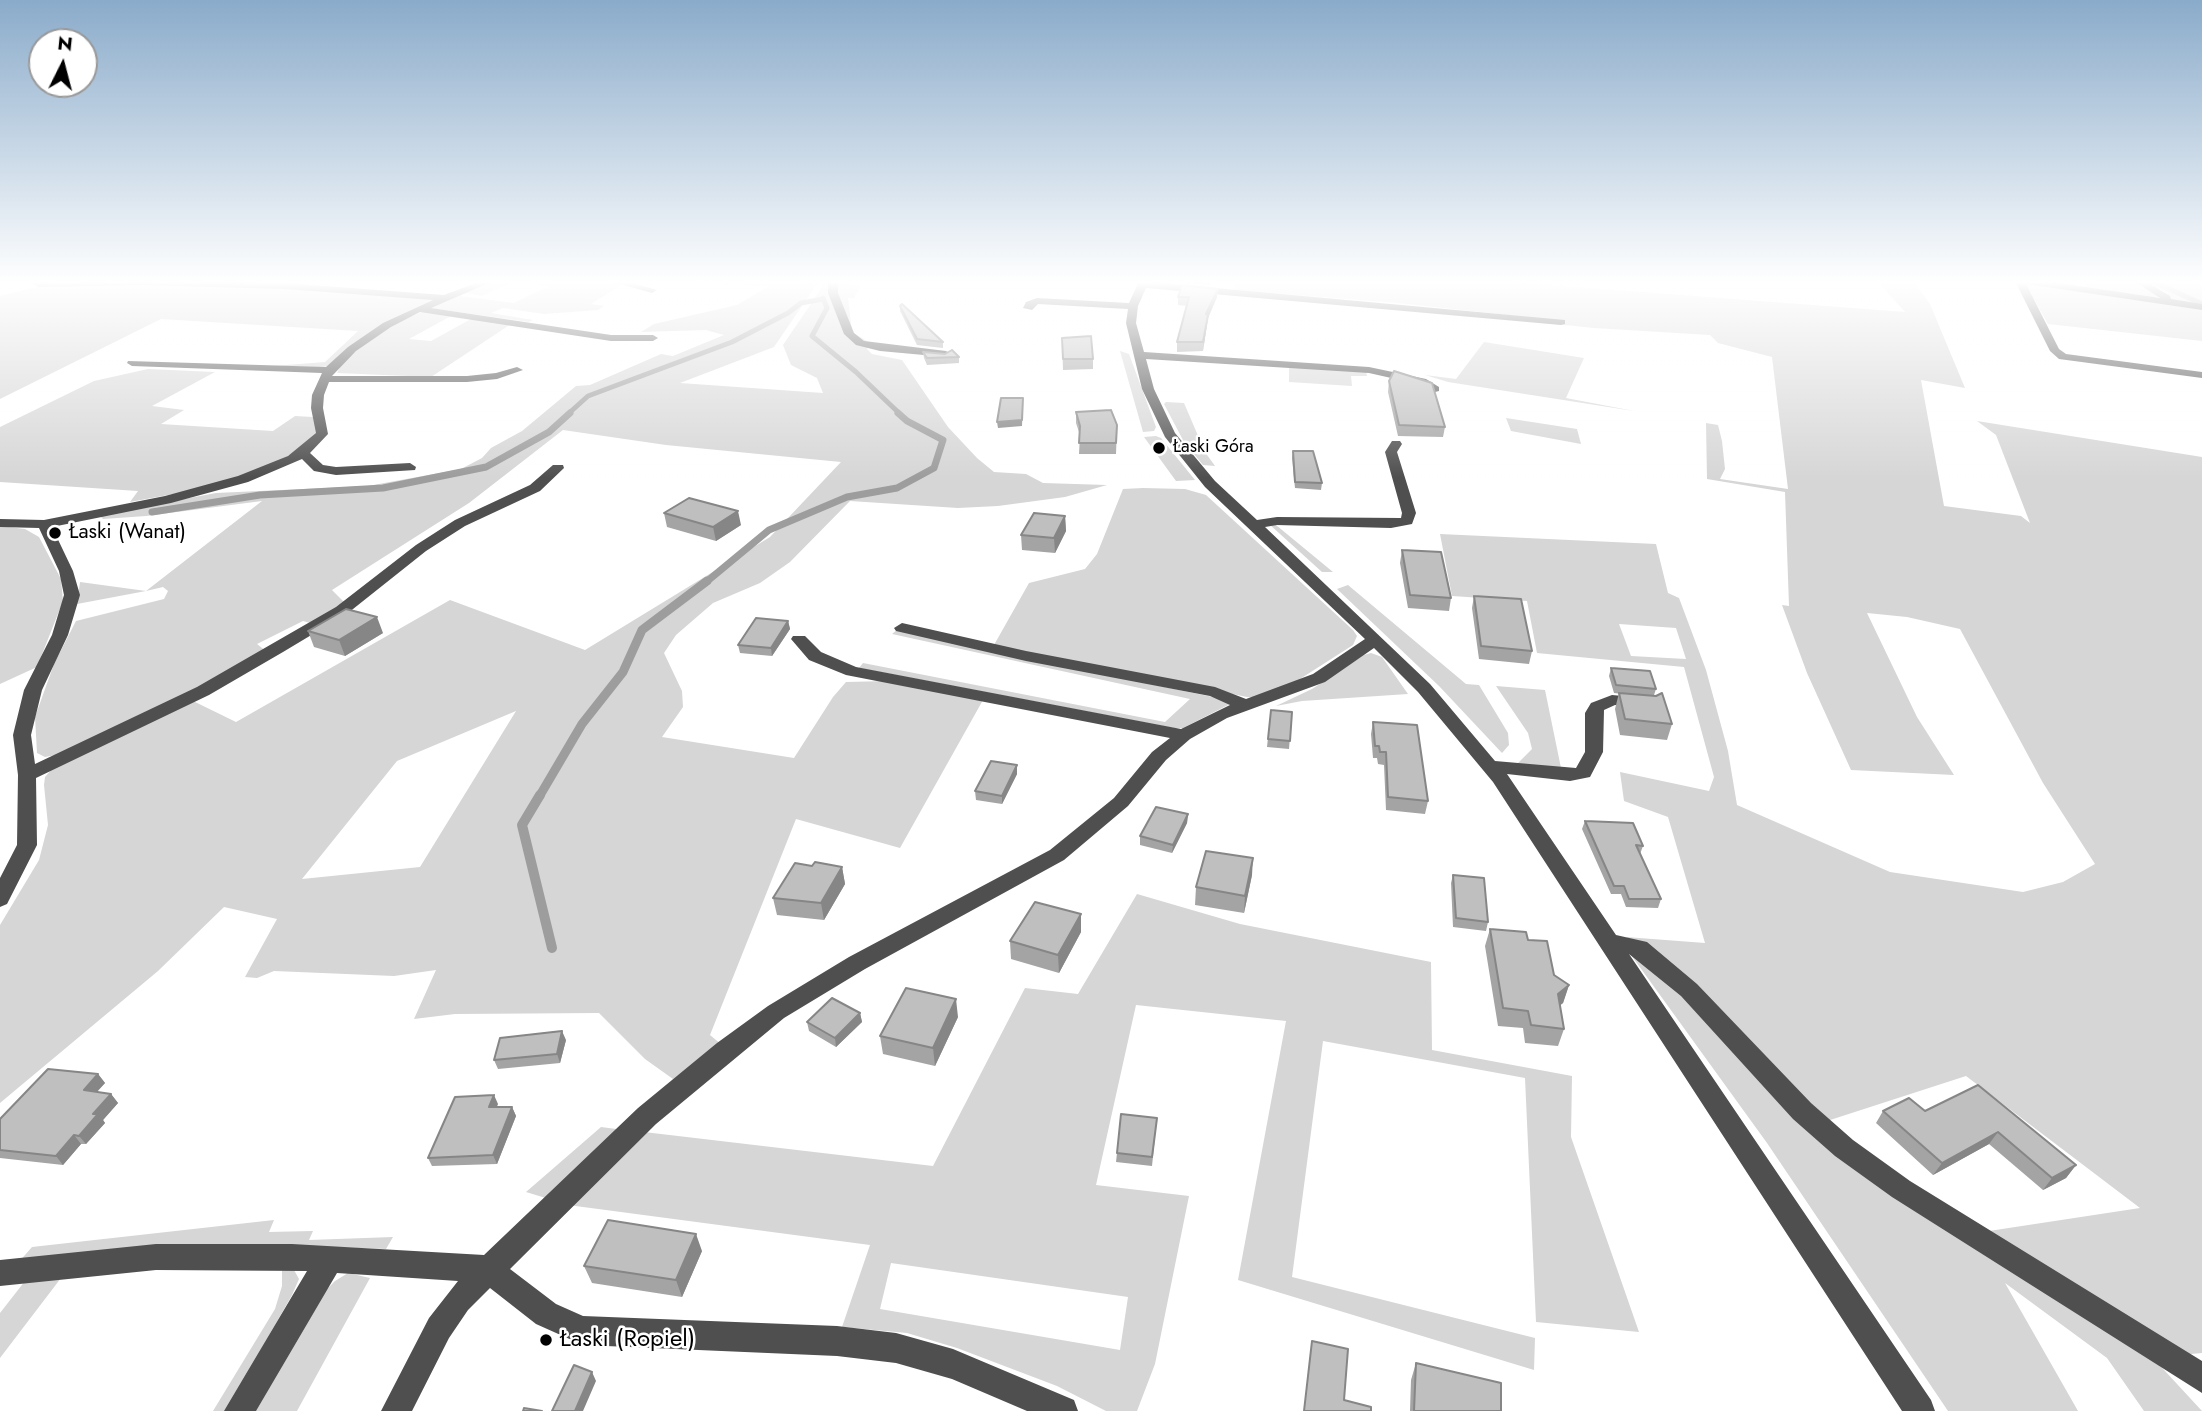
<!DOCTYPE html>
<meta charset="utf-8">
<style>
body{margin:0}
#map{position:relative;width:2202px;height:1411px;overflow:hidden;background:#fff;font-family:Jost,sans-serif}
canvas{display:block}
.north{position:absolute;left:28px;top:28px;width:70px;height:70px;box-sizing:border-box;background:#fff;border:2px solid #999;border-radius:50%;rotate:6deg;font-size:19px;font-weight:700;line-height:28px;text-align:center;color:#000}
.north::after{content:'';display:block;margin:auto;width:24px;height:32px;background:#000;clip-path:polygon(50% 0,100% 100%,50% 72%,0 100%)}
</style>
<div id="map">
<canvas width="2202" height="1411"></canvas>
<div class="north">N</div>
</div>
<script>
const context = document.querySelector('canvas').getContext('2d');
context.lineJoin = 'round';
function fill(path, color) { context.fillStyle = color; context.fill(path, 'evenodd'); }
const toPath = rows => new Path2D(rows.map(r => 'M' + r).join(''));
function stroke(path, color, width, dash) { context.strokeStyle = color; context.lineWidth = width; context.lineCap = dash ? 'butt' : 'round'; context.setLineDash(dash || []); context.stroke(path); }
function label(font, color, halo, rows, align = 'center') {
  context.font = font + ' Jost,sans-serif'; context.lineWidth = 5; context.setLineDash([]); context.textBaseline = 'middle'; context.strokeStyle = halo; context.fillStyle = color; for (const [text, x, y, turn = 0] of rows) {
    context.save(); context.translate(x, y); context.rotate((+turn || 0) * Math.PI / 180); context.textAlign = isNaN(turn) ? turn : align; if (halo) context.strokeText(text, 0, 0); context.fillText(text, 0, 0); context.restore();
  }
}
const green = toPath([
 [493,281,607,281,621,285,591,304,604,306,598,310,544,314,503,308,491,313,533,320,529,322,430,308,460,296,514,303,549,286,512,281,482,296,467,293],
 [671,281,791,281,817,284,774,347,680,383,823,393,817,378,791,365,783,345,823,286,828,283,835,291,838,284,860,286,854,298,848,298,852,332,870,343,867,349,872,354,902,360,948,427,977,458,994,472,1026,474,1043,483,1107,485,1065,497,998,506,958,508,850,501,790,562,760,583,713,603,676,635,664,653,682,691,683,707,662,737,794,758,833,697,846,682,888,681,983,700,900,848,796,819,710,1035,722,1045,673,1079,645,1059,599,1013,455,1014,414,1019,436,970,394,976,274,971,257,978,245,977,277,919,224,907,158,971,0,1103,0,925,39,860,48,825,44,785,45,777,52,769,191,700,236,722,450,600,585,650,770,537,841,462,666,445,563,430,469,503,332,590,344,602,314,624,303,621,257,644,267,652,198,690,56,755,45,757,37,753,35,717,54,664,76,621,164,599,168,591,163,587,146,591,77,604,80,582,146,591,262,501,146,516,103,519,99,515,216,493,368,486,461,469,482,458,491,448,522,431,576,386,590,385,661,354,673,356,724,335,706,330,641,332,654,324,737,305,769,286],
 [516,711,420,867,302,879,397,761],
 [1236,281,1496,281,1905,312,1877,281,1913,281,1930,304,1965,388,1921,380,1944,506,2021,516,2030,523,1996,435,1977,421,2202,457,2202,1353,2180,1355,1989,1231,2140,1208,1966,1076,1827,1121,1643,946,1626,937,1705,943,1668,817,1624,801,1620,772,1709,791,1714,777,1684,667,1537,653,1527,601,1452,596,1440,534,1656,544,1668,593,1679,598,1706,670,1728,751,1737,805,1890,872,2023,892,2063,882,2095,864,2043,783,1960,629,1907,617,1867,613,1917,717,1954,775,1851,770,1807,673,1782,605,1789,606,1785,492,1707,479,1706,423,1718,425,1722,441,1725,469,1720,479,1788,489,1772,357,1718,343,1710,335,1594,328,1527,321,1563,321,1398,303,1234,290],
 [1619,624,1676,628,1686,659,1631,656],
 [2081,281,2139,281,2161,296,2154,298,2088,287],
 [2142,281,2195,281,2202,286,2202,305,2171,300,2164,291],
 [2024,282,2202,310,2202,341,2048,324],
 [64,284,270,287,435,299,407,312,331,366,319,367,273,366,325,362,358,331,161,319,0,399,0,296,32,288],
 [422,312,451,316,409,339,431,341,471,319,511,324,431,377,337,373,342,363,363,345,399,322],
 [1484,342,1584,358,1566,398,1634,411,1448,382,1425,375,1456,379],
 [1120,351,1129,354,1156,427,1154,431,1143,432],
 [1289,366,1366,371,1367,376,1351,376,1352,386,1289,382],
 [148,369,215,372,152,406,184,410,161,424,273,431,295,416,313,417,317,432,307,446,263,469,190,491,130,502,138,491,0,482,0,427,94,381],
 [1166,402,1184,403,1205,452,1215,466,1203,465,1184,442,1164,404],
 [1506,418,1577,429,1581,444,1511,431],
 [1156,436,1161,438,1195,480,1176,481,1144,437],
 [1143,488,1185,489,1206,495,1353,630,1357,636,1353,645,1289,686,1258,697,1247,697,994,645,1029,583,1085,569,1097,554,1123,489],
 [1269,524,1276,525,1333,572,1322,572],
 [0,526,25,529,39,537,61,579,63,601,37,667,0,684],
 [1348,585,1466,684,1479,685,1508,733,1509,745,1502,753,1439,686,1337,589],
 [898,629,985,650,1213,697,1232,703,1183,728,1174,728,859,668,863,663,1165,722,1190,699,892,634],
 [1371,653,1382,657,1408,694,1302,701,1276,706,1312,689,1364,655],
 [1496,686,1545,690,1561,768,1517,764,1532,749,1528,733],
 [1137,894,1240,924,1431,962,1432,1050,1572,1076,1571,1137,1639,1332,1536,1322,1525,1078,1323,1041,1292,1277,1535,1338,1534,1370,1238,1280,1286,1021,1136,1005,1096,1185,1189,1196,1155,1364,1137,1411,1106,1411,1057,1386,957,1348,907,1333,842,1327,870,1245,568,1205,644,1132,933,1166,1025,988,1078,994],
 [891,1263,1128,1297,1120,1350,880,1309],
 [1626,948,1645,956,1761,1076,2153,1358,2202,1411,2144,1411,2107,1358,2005,1283,2078,1411,1948,1411,1767,1143],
 [601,1127,624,1130,549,1199,526,1192],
 [274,1220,269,1232,313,1231,309,1240,393,1237,386,1249,248,1244,18,1263,32,1247],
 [282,1269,294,1270,299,1279,292,1295,226,1411,213,1411,275,1309,282,1286],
 [348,1273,370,1278,297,1411,249,1411,314,1302,335,1281],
 [61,1278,0,1358,0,1313,25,1281]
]);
const streamFar3 = toPath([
 [2152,281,2202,304],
 [823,298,827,308,812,336,856,372,900,414],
 [568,414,588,396,732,342,788,313,801,303,823,299]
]);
const streamFar2 = toPath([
 [152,512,260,495,383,488,486,467,549,432,570,413],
 [705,583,769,530,847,497,897,488,934,468,943,440,907,421,898,413]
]);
const streamFar1 = toPath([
 [539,797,582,724,623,672,642,630,707,581]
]);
const stream = toPath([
 [540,795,522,825,552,948]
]);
const minor = toPath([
 [27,281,285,283,444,295,481,281,494,281,431,308,611,335,653,335,658,338,653,341,611,341,420,312,391,327,356,351,332,376,467,376,496,373,517,367,523,370,497,379,467,382,329,382,324,395,323,408,328,434,310,453,323,465,336,467,410,463,416,467,415,470,336,475,314,471,302,459,248,482,171,503,52,527,73,571,80,595,68,635,42,690,31,735,35,764,197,687,336,607,416,545,455,520,530,485,553,465,563,465,564,468,540,491,465,526,426,551,348,613,283,652,209,695,36,778,37,845,7,904,0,907,0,878,17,845,18,775,13,735,24,690,52,635,64,595,59,571,39,528,0,527,0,519,44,520,165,496,238,476,288,456,316,433,311,408,312,395,322,373,132,366,127,363,128,361,326,367,348,347,383,323,433,300,285,289,140,285,39,287,27,281],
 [609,281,625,281,657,290,652,293,609,281],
 [828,281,838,281,838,293,854,333,864,341,946,351,951,354,946,357,880,351,856,345,844,334,828,293,828,281],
 [1139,281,1565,320,1565,324,1561,325,1146,288,1138,306,1136,323,1144,352,1369,367,1426,379,1439,387,1439,391,1435,392,1418,384,1369,373,1146,359,1154,389,1175,433,1215,481,1257,520,1277,517,1401,518,1402,513,1385,452,1392,441,1400,441,1402,444,1397,452,1416,513,1412,524,1391,528,1277,525,1265,527,1430,684,1495,761,1576,768,1585,752,1585,713,1591,703,1612,695,1645,698,1648,702,1645,706,1615,705,1604,710,1603,752,1590,777,1570,781,1507,774,1616,935,1647,942,1697,984,1811,1103,1853,1140,1910,1181,2202,1361,2202,1393,1892,1197,1835,1156,1793,1119,1681,996,1629,954,1931,1400,1935,1411,1902,1411,1493,782,1418,692,1374,648,1325,682,1227,718,1190,739,1166,760,1128,806,1064,860,865,969,784,1018,656,1124,510,1269,556,1304,583,1316,837,1326,896,1333,953,1349,1074,1400,1078,1411,1027,1411,952,1379,896,1363,837,1356,583,1345,536,1324,490,1288,468,1310,449,1338,412,1411,381,1411,429,1318,458,1281,337,1273,256,1411,224,1411,307,1271,156,1270,0,1286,0,1260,156,1244,292,1244,484,1255,638,1108,717,1043,768,1006,849,957,1050,850,1114,798,1152,752,1170,738,846,675,809,660,791,639,793,636,805,636,821,652,856,667,1181,729,1230,705,1210,696,1026,661,896,631,894,628,902,623,1026,651,1215,687,1246,699,1313,674,1365,639,1205,487,1165,437,1142,389,1126,323,1128,309,1038,304,1032,310,1023,308,1026,302,1037,298,1129,303,1139,281],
 [2015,281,2045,281,2160,298,2134,281,2145,281,2170,296,2171,299,2202,304,2202,310,2026,284,2059,349,2066,354,2202,372,2202,378,2059,359,2050,351,2015,281]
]);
const wall = toPath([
 [1185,281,1211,281,1210,285,1185,283],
 [1178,297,1217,297,1208,318,1203,351,1177,352,1177,342,1187,306,1178,305],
 [900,306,943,342,943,348,917,345,900,311],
 [1062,338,1093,359,1093,369,1063,370],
 [923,352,959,357,959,363,927,365,924,358],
 [1389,381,1445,427,1443,437,1398,436,1388,392],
 [1076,412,1117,425,1116,454,1079,454,1080,435,1076,423],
 [1293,451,1322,483,1321,490,1295,488,1292,458],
 [664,513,741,525,716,541,667,527],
 [1065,516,1066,531,1055,553,1022,550,1021,535],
 [1402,550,1451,598,1449,611,1408,608,1400,563],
 [1474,596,1532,651,1529,664,1479,659,1472,608],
 [788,621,790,629,772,656,740,653,738,645],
 [308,631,383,633,345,656,314,647],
 [1611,668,1656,689,1654,695,1672,724,1667,740,1620,735,1615,709,1619,693,1623,694,1614,693,1609,676],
 [1271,710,1292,712,1289,749,1267,747],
 [1373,722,1428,801,1425,814,1386,810,1384,765,1378,764,1377,758,1373,758,1371,734],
 [1017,765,1017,774,1002,804,976,800,975,791],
 [1188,814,1187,823,1172,853,1140,845,1140,836],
 [1585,821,1643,846,1640,854,1661,899,1658,908,1626,907,1621,894,1611,894,1582,829],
 [812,866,842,867,845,884,824,920,777,915,773,898],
 [1252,875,1244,913,1195,905,1196,887],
 [1453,875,1488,922,1486,931,1453,927,1451,883],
 [1490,929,1528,940,1554,975,1569,985,1563,1003,1560,1005,1564,1029,1558,1046,1525,1043,1523,1028,1498,1026,1485,946],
 [1081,932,1059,973,1011,959,1010,941],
 [860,1013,862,1022,836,1047,809,1031,807,1022],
 [958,1017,935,1066,883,1054,880,1036],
 [566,1040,560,1063,498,1069,494,1060],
 [98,1074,105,1083,97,1092,111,1094,118,1103,103,1120,105,1123,86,1144,81,1144,63,1165,0,1158,0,1119],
 [1978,1085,2076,1165,2066,1178,2043,1190,1989,1144,1933,1175,1876,1123,1883,1111,1925,1111],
 [498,1104,496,1107,512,1107,516,1116,497,1164,432,1166,428,1158],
 [1157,1118,1152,1166,1116,1162,1117,1153],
 [702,1251,682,1297,592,1283,584,1266],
 [1416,1363,1501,1411,1410,1411,1411,1380]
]);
const shadedWall = toPath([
 [1218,289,1217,297,1208,318,1203,351,1206,314],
 [1023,398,1022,426,998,428,997,422],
 [738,511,741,525,716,541,713,527],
 [1065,516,1066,531,1055,553,1054,538],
 [377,617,383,633,345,656,339,640],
 [788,621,790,629,772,656,771,648],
 [1017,765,1017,774,1002,804,1002,796],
 [1188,814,1187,823,1172,853,1173,845],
 [1253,858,1252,875,1244,913,1245,896],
 [842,867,845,884,824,920,821,903],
 [1081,914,1081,932,1059,973,1058,955],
 [1569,985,1563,1003,1553,1011,1558,994],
 [956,999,958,1017,935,1066,933,1048],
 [860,1013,862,1022,836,1047,835,1038],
 [562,1031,566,1040,560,1063,557,1054],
 [98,1074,105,1083,90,1099,84,1090],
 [111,1094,118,1103,103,1120,105,1123,86,1144,79,1136,93,1114],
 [494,1095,498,1104,493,1116,489,1107],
 [512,1107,516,1116,497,1164,493,1155],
 [1998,1132,1989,1144,1933,1175,1942,1163],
 [74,1135,81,1144,63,1165,56,1156],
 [2076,1165,2066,1178,2043,1190,2052,1178],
 [696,1234,702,1251,682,1297,676,1280],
 [592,1372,596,1381,583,1411,575,1411]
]);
const building = toPath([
 [1182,285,1218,289,1206,314,1208,315,1203,342,1177,342,1189,297,1178,297,1182,285],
 [902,304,943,342,917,339,900,306,902,304],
 [1091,336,1093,359,1063,359,1062,338,1091,336],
 [952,350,959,357,927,358,923,352,945,354,952,350],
 [1394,371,1432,383,1445,427,1399,425,1389,381,1394,371],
 [1001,398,1023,398,1022,420,997,422,1001,398],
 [1111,410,1117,425,1116,443,1079,443,1080,426,1076,412,1111,410],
 [1293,451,1313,451,1322,483,1295,482,1293,451],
 [689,498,738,511,713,527,664,513,689,498],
 [1034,513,1065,516,1054,538,1021,535,1034,513],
 [1402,550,1441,552,1451,598,1410,595,1402,550],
 [1474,596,1521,599,1532,651,1481,646,1474,596],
 [346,609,377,617,339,640,308,631,346,609],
 [756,618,788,621,771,648,738,645,756,618],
 [1611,668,1650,671,1656,689,1616,685,1611,668],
 [1619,693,1656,696,1662,693,1672,724,1625,719,1619,693],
 [1271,710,1292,712,1290,741,1268,739,1271,710],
 [1373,722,1417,725,1428,801,1388,797,1386,752,1380,752,1379,746,1375,746,1373,722],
 [991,761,1017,765,1002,796,975,791,991,761],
 [1156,807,1188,814,1173,845,1140,836,1156,807],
 [1585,821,1633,823,1643,846,1636,845,1661,899,1629,899,1624,886,1614,886,1585,821],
 [1206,851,1253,858,1245,896,1196,887,1206,851],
 [815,862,842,867,821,903,773,898,795,863,812,866,815,862],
 [1453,875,1484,878,1488,922,1456,918,1453,875],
 [1035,902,1081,914,1058,955,1010,941,1035,902],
 [1490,929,1526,932,1528,940,1547,941,1554,975,1569,985,1558,994,1564,1029,1531,1025,1528,1011,1503,1008,1490,929],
 [906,988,956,999,933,1048,880,1036,906,988],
 [832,998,860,1013,835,1038,807,1022,832,998],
 [562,1031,557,1054,494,1060,500,1038,562,1031],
 [48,1069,98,1074,84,1090,111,1094,93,1114,98,1114,79,1136,74,1135,56,1156,0,1150,0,1119,48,1069],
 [1978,1085,2076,1165,2052,1178,1998,1132,1942,1163,1883,1111,1909,1098,1925,1111,1978,1085],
 [494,1095,489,1107,512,1107,493,1155,428,1158,455,1097,494,1095],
 [1121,1114,1157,1118,1152,1157,1117,1153,1121,1114],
 [608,1220,696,1234,676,1280,584,1266,608,1220],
 [1312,1341,1348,1349,1344,1400,1371,1407,1371,1411,1304,1411,1312,1341],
 [1416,1363,1501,1383,1501,1411,1414,1411,1416,1363],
 [574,1365,592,1372,575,1411,552,1411,574,1365],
 [524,1408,542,1411,523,1411,524,1408]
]);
const markers = [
 [1159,448,7,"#000"],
 [55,533,7,"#000"],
 [546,1340,7,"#000"]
];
const farPoinames = [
 ["Łaski Góra",1173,448]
];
const poiNames = [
 ["Łaski (Wanat)",69,533]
];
const nearPoinames = [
 ["Łaski (Ropiel)",560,1340]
];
fill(green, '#d6d6d6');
stroke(streamFar3, '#9d9d9d', 5);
stroke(streamFar2, '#9d9d9d', 7);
stroke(streamFar1, '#9d9d9d', 9);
stroke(stream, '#9d9d9d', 10);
fill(minor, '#4f4f4f');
fill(wall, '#a4a4a4');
fill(shadedWall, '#868686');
fill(building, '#bfbfbf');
stroke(building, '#868686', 2);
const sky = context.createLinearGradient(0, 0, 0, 478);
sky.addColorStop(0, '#8aabca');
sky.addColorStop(0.59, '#fff');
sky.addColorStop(1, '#ffffff00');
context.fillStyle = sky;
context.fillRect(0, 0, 2202, 478);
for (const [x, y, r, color] of markers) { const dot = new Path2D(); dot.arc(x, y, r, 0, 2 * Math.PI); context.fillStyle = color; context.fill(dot); stroke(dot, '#fff', 2.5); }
label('18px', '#000', '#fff', farPoinames, 'left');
label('21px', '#000', '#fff', poiNames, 'left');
label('24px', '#000', '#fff', nearPoinames, 'left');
</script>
